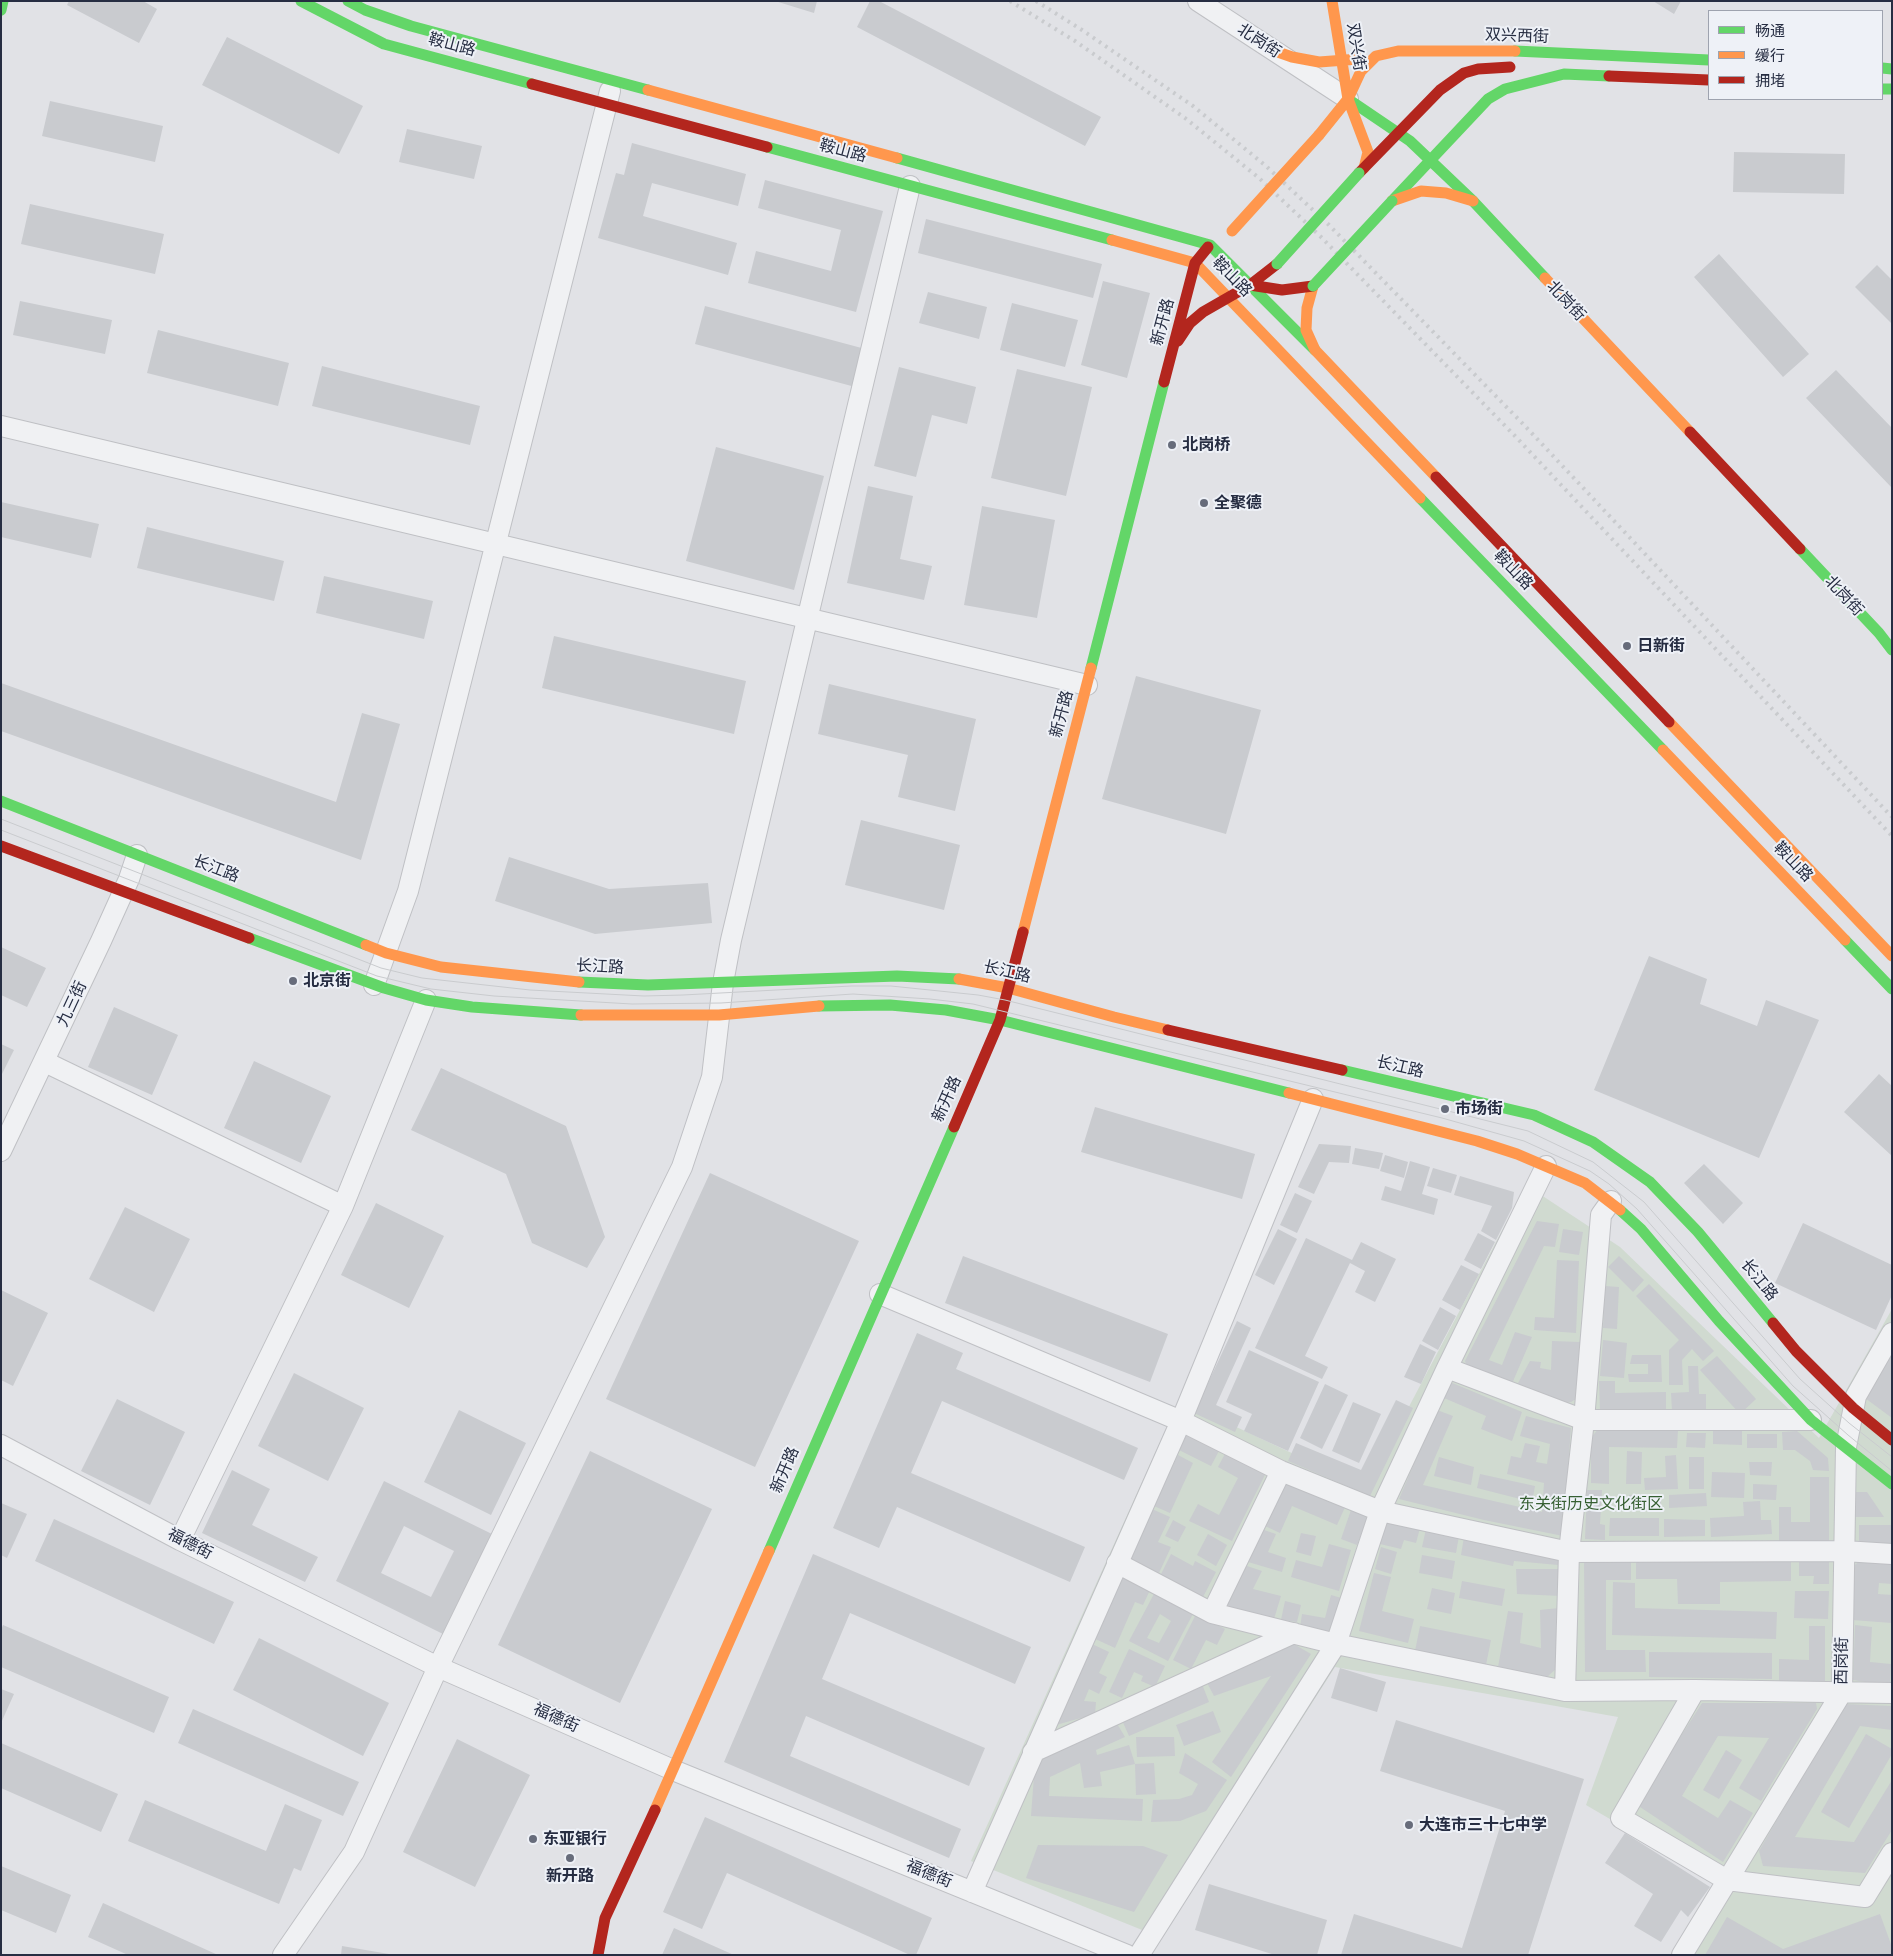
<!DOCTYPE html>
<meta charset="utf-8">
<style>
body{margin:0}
#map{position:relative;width:1893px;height:1956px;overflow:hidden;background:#e1e2e6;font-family:Montserrat,"Noto Sans SC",sans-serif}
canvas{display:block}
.frame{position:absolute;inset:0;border:2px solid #262d42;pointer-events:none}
.legend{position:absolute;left:1708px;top:10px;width:175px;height:90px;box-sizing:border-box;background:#eef1f7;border:1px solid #9ea3af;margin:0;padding:6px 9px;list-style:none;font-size:15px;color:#262d42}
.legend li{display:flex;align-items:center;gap:10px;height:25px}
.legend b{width:25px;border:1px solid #9ea3af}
</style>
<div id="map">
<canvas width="1893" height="1956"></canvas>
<div class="frame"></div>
<ul class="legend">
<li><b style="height:6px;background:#63d668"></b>畅通</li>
<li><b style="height:6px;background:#ff974d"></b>缓行</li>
<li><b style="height:6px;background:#b3261e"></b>拥堵</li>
</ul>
</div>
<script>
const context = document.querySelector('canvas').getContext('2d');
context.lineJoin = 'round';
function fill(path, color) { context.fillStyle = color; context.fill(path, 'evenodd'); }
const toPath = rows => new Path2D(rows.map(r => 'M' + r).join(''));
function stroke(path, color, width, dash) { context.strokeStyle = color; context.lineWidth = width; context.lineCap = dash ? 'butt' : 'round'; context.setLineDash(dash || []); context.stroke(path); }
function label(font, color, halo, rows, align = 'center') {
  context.font = font + ' Montserrat,"Noto Sans SC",sans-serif'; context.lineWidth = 4; context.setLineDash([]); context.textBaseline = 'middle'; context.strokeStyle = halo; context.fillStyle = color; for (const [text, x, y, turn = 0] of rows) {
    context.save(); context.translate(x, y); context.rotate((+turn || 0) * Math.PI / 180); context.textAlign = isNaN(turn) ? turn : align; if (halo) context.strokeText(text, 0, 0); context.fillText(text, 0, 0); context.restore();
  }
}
const green = toPath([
 [1526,1185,1620,1247,1819,1438,1892,1309,1892,1955,1670,1955,1719,1883,1586,1805,1618,1717,1335,1667,1162,1938,971,1861,1179,1400,1366,1488]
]);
const building = toPath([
 [69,1,143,1,157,9,139,43,67,5],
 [775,1,817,1,814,13],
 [870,1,879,1,1101,117,1085,146,857,27],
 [1653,1,1681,1,1674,14],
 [227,37,363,106,339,154,202,85],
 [50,101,163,126,155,162,42,136],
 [407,129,482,146,474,179,399,162],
 [632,143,746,174,738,206,652,183,643,216,737,243,728,275,598,238,616,173,624,175],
 [1734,152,1845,154,1844,194,1733,192],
 [765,180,883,211,856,312,748,283,756,251,831,271,841,230,758,208],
 [30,204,164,234,155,274,21,244],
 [926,219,1102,264,1093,298,918,253],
 [1719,254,1809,354,1783,377,1694,277],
 [1877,265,1892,280,1892,324,1855,287],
 [1103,281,1150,293,1127,378,1081,365],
 [928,292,987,307,979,339,919,323],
 [20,301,112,320,105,354,13,335],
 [1012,303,1078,320,1065,367,1000,350],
 [705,306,869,350,859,388,695,344],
 [158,330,289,363,278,406,147,373],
 [322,366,480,406,470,445,312,406],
 [899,367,976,387,967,424,932,415,916,477,874,466],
 [1017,369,1092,387,1066,496,991,478],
 [1836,370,1892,428,1892,488,1806,398],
 [716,447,824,476,794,590,686,561],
 [868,486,913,496,900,559,932,566,924,600,847,583],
 [1,502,99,524,91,558,1,537],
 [982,506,1055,520,1037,618,964,605],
 [147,527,284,561,274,601,137,568],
 [324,576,433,601,424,639,316,613],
 [554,636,746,681,734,734,542,688],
 [1136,676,1261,710,1226,834,1102,799],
 [1,683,336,802,362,713,400,724,361,860,1,731],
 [829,684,976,719,955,811,898,797,908,755,818,734],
 [861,820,960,845,944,910,845,885],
 [509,857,609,889,708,883,712,923,595,934,495,901],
 [1,947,46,968,27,1007,1,995],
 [1649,956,1707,979,1700,1004,1757,1026,1766,1000,1819,1020,1759,1158,1594,1090],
 [114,1007,178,1035,152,1095,88,1067],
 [1,1044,14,1050,1,1076],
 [254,1061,331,1096,301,1163,224,1128],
 [441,1068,566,1126,605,1237,587,1268,532,1243,506,1174,411,1130],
 [1879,1074,1892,1086,1892,1156,1844,1112],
 [1095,1107,1255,1154,1242,1199,1081,1152],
 [1319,1144,1351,1146,1349,1163,1329,1162,1314,1194,1298,1187],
 [1355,1148,1383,1153,1379,1169,1352,1164],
 [1385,1155,1408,1162,1404,1178,1380,1171],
 [1410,1161,1430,1167,1422,1194,1438,1199,1434,1215,1381,1200,1385,1186,1401,1191],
 [1704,1164,1743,1203,1723,1224,1684,1183],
 [1433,1168,1457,1175,1451,1193,1427,1186],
 [710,1173,859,1241,755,1467,606,1399],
 [1460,1176,1514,1192,1512,1208,1496,1240,1481,1231,1492,1206,1454,1195],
 [1295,1193,1312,1201,1297,1233,1280,1225],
 [376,1203,444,1236,409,1308,341,1275],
 [125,1207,190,1239,154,1312,89,1279],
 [1537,1221,1559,1224,1555,1247,1544,1246,1489,1360,1502,1365,1515,1332,1532,1337,1511,1386,1468,1370,1465,1361],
 [1803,1223,1892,1265,1892,1295,1876,1330,1775,1283],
 [1278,1229,1297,1239,1274,1285,1255,1275],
 [1563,1229,1583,1232,1579,1255,1559,1252],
 [1478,1233,1495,1242,1481,1269,1464,1260],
 [1306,1238,1352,1260,1361,1242,1396,1259,1375,1302,1355,1292,1365,1271,1350,1263,1305,1356,1328,1367,1322,1379,1255,1348],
 [963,1256,1168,1334,1150,1382,945,1303],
 [1619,1256,1644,1280,1633,1292,1608,1267],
 [1557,1260,1579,1261,1576,1333,1534,1330,1535,1317,1554,1318],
 [1461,1265,1479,1274,1460,1310,1442,1300],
 [1649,1284,1714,1351,1703,1361,1692,1349,1682,1360,1683,1385,1669,1385,1669,1350,1679,1340,1636,1296],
 [1605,1286,1619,1287,1617,1329,1603,1328],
 [1,1290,48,1313,13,1386,1,1380],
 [1440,1307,1456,1316,1438,1350,1422,1341],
 [1237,1321,1251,1328,1216,1405,1242,1417,1235,1432,1194,1413],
 [917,1333,963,1353,956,1369,1138,1448,1124,1480,942,1401,911,1473,1085,1547,1070,1582,897,1507,879,1548,833,1528],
 [1603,1340,1627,1343,1624,1378,1600,1376],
 [1552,1341,1580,1342,1576,1399,1571,1402,1564,1403,1517,1385,1530,1361,1541,1362,1540,1368,1551,1370],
 [1420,1344,1436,1352,1421,1384,1404,1377],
 [1249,1350,1319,1382,1288,1451,1244,1431,1252,1414,1226,1402],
 [1632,1355,1661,1355,1662,1382,1629,1382,1628,1374,1648,1374,1648,1364,1630,1364],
 [1892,1355,1892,1418,1865,1398],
 [1717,1356,1756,1399,1740,1414,1700,1370],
 [1688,1366,1698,1366,1699,1394,1706,1394,1706,1409,1672,1411,1671,1393,1689,1392],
 [294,1373,364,1408,328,1481,258,1446],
 [1599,1381,1615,1381,1615,1393,1666,1392,1666,1410,1600,1411],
 [1450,1382,1522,1412,1512,1441,1481,1429,1486,1416,1444,1398],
 [1325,1384,1348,1395,1322,1449,1300,1438],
 [117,1399,185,1432,150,1505,81,1471],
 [1396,1400,1413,1408,1370,1496,1288,1461,1296,1443,1361,1470],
 [1353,1402,1381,1414,1359,1463,1332,1451],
 [459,1410,526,1443,491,1515,424,1482],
 [1437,1410,1453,1416,1423,1485,1542,1512,1544,1483,1507,1474,1511,1456,1521,1458,1525,1443,1540,1446,1536,1462,1547,1464,1550,1444,1520,1436,1526,1416,1571,1428,1563,1536,1484,1520,1399,1499],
 [1598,1429,1678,1430,1677,1448,1609,1447,1609,1484,1591,1483,1591,1438],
 [1713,1430,1742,1431,1742,1445,1713,1444],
 [1188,1431,1221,1447,1211,1466,1179,1450],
 [1797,1431,1828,1458,1829,1471,1813,1470,1810,1461,1795,1450,1783,1450,1782,1432],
 [1687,1433,1706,1433,1705,1448,1686,1447],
 [1747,1434,1777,1434,1777,1448,1747,1448],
 [1227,1450,1267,1471,1232,1541,1189,1521,1198,1504,1219,1515,1238,1478,1218,1467],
 [590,1451,712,1509,620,1703,498,1645],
 [1627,1451,1642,1452,1641,1484,1626,1484],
 [1178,1455,1193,1463,1170,1513,1154,1506],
 [1676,1455,1678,1489,1645,1490,1644,1478,1666,1477,1665,1456],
 [1439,1457,1474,1467,1471,1485,1434,1476],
 [1689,1457,1704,1457,1704,1489,1689,1489],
 [1749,1462,1772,1462,1771,1476,1750,1475],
 [232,1470,270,1489,252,1525,318,1557,305,1582,202,1533],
 [1712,1472,1745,1473,1744,1498,1711,1497],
 [1480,1474,1535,1486,1532,1502,1477,1488],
 [1810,1477,1829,1477,1829,1543,1779,1543,1779,1507,1791,1507,1791,1522,1810,1522],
 [1284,1479,1346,1505,1337,1525,1292,1506,1280,1533,1265,1526],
 [384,1481,492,1534,443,1634,336,1581],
 [404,1526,454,1551,431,1597,381,1573],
 [1753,1484,1777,1485,1776,1500,1753,1499],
 [1587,1490,1602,1490,1600,1524,1605,1525,1605,1540,1585,1539],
 [1856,1492,1867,1492,1884,1517,1854,1517],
 [1706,1493,1707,1506,1669,1508,1669,1495],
 [1660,1494,1661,1506,1630,1507,1629,1495],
 [1760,1501,1761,1520,1771,1520,1772,1534,1711,1537,1710,1518,1744,1516,1743,1502],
 [1,1503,27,1514,7,1558,1,1555],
 [1152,1509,1170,1517,1158,1542,1171,1547,1159,1573,1129,1559],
 [1351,1510,1368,1516,1357,1545,1341,1539],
 [1610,1518,1659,1518,1659,1536,1609,1536],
 [54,1519,234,1602,214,1644,35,1561],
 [1664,1519,1705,1520,1705,1536,1664,1537],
 [1173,1520,1186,1527,1178,1542,1165,1536],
 [1386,1520,1420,1528,1416,1543,1404,1540,1401,1549,1380,1544],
 [1859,1525,1892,1525,1892,1546,1859,1545],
 [1426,1529,1459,1536,1456,1553,1422,1547],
 [1264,1530,1276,1534,1268,1552,1286,1558,1282,1572,1248,1562],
 [1301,1533,1316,1536,1311,1556,1296,1552],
 [1208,1534,1227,1545,1216,1566,1197,1555],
 [1464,1537,1558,1555,1558,1565,1514,1561,1513,1566,1461,1555],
 [1329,1544,1351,1550,1339,1591,1291,1577,1296,1560,1322,1567],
 [1381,1547,1397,1552,1391,1574,1375,1569],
 [813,1554,1031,1647,1015,1684,850,1613,822,1679,985,1748,969,1786,806,1716,790,1756,961,1829,949,1858,724,1762],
 [1171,1554,1193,1566,1195,1561,1216,1572,1203,1597,1160,1576],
 [1422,1555,1455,1561,1452,1579,1419,1573],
 [1791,1559,1791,1581,1720,1582,1720,1604,1678,1604,1677,1579,1636,1579,1636,1560],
 [1799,1560,1829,1561,1829,1584,1813,1584,1814,1576,1799,1576],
 [1860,1560,1892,1562,1892,1584,1879,1583,1878,1594,1892,1595,1892,1623,1852,1620,1855,1565],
 [1584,1561,1631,1561,1631,1580,1606,1580,1606,1650,1645,1650,1646,1672,1585,1672],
 [1244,1565,1262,1571,1253,1589,1281,1596,1274,1619,1228,1608,1226,1602],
 [1516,1569,1561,1569,1561,1596,1517,1594],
 [1374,1573,1391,1577,1382,1611,1414,1619,1408,1643,1359,1631],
 [1121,1575,1151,1588,1143,1605,1135,1602,1115,1648,1093,1638],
 [1462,1581,1505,1589,1502,1606,1459,1598],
 [1613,1582,1635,1583,1635,1608,1777,1612,1776,1639,1612,1635],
 [1432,1588,1455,1593,1451,1614,1427,1609],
 [1795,1591,1829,1591,1828,1619,1794,1618],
 [1155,1592,1194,1612,1168,1661,1129,1641],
 [1160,1614,1171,1621,1159,1643,1147,1638],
 [1331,1595,1345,1599,1334,1633,1300,1628,1302,1614,1325,1618],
 [1285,1601,1301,1605,1297,1622,1281,1620],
 [1559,1608,1558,1667,1547,1677,1498,1667,1508,1611,1523,1613,1520,1643,1541,1648,1540,1610],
 [1196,1614,1225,1629,1217,1645,1206,1640,1191,1669,1173,1660],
 [3,1625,169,1697,154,1733,1,1667,1,1630],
 [1855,1625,1872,1627,1870,1662,1891,1664,1890,1686,1853,1680],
 [1420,1626,1491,1640,1486,1665,1415,1651],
 [1809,1626,1825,1626,1825,1682,1779,1682,1779,1659,1809,1660],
 [259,1638,389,1703,363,1756,233,1690],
 [1292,1643,1311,1654,1231,1777,1212,1762,1271,1676,1214,1696,1205,1679],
 [1092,1644,1109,1652,1099,1673,1107,1677,1099,1694,1089,1689,1084,1701,1096,1702,1095,1714,1056,1725],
 [1129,1649,1165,1666,1155,1687,1141,1681,1143,1676,1134,1672,1122,1698,1109,1692],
 [1649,1652,1772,1653,1772,1679,1649,1677],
 [1340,1668,1386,1682,1377,1712,1331,1698],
 [1202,1684,1209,1702,1129,1736,1121,1718],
 [1,1689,14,1694,1,1723],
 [1702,1703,1816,1703,1817,1709,1761,1801,1739,1788,1769,1738,1718,1736,1682,1796,1718,1818,1730,1800,1753,1813,1723,1862,1637,1805],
 [1844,1704,1892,1706,1892,1730,1860,1726,1795,1837,1854,1842,1892,1780,1892,1830,1865,1873,1763,1866,1759,1851],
 [193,1709,359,1782,343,1816,178,1743],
 [1213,1711,1221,1732,1184,1746,1176,1725],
 [1396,1720,1584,1779,1528,1955,1341,1955,1354,1914,1462,1948,1505,1811,1380,1771],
 [1116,1722,1125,1737,1096,1750,1097,1755,1129,1745,1135,1764,1100,1772,1102,1786,1084,1788,1080,1763,1050,1777,1049,1796,1143,1799,1142,1821,1031,1816,1035,1763],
 [1866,1734,1892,1749,1892,1754,1849,1828,1821,1812],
 [1136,1737,1174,1737,1175,1756,1137,1757],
 [457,1739,530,1775,475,1887,403,1852],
 [1,1743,118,1794,101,1832,1,1788],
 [1726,1750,1742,1760,1719,1799,1703,1790],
 [1185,1753,1227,1780,1206,1811,1180,1821,1151,1822,1153,1800,1179,1799,1192,1795,1198,1784,1179,1773],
 [1154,1763,1156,1794,1136,1795,1135,1764],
 [145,1800,266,1851,285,1804,322,1820,301,1871,294,1868,279,1904,128,1841],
 [705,1817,932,1918,916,1955,910,1955,727,1873,702,1929,663,1912],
 [1625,1833,1710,1887,1688,1917,1681,1910,1661,1942,1634,1926,1653,1894,1605,1863],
 [1038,1845,1143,1846,1168,1855,1134,1912,1026,1878],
 [1,1866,71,1895,56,1933,1,1910],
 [1209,1884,1327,1920,1317,1955,1275,1955,1195,1930],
 [103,1903,218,1955,128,1955,88,1937],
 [1880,1914,1892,1947,1892,1955,1705,1955,1727,1917,1783,1949],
 [674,1928,707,1943,734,1955,662,1955],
 [342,1946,389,1954,389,1955,341,1955]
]);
const street = toPath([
 [1198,1,1348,99],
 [1,426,1087,685],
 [374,985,408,891,610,91],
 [45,1062,343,1206],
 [1,1151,101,941,129,879,137,855],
 [880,1294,1181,1421,1281,1471,1380,1511,1569,1552,1844,1551,1892,1554],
 [1447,1368,1584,1420,1811,1420],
 [1,1445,180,1540,438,1667,673,1770,1127,1955],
 [180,1540,343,1206,426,1000],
 [1117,1563,1212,1613,1336,1644,1565,1691,1695,1690,1892,1693],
 [1212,1613,1281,1471],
 [1695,1690,1621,1818,1727,1880,1865,1897,1892,1853],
 [1565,1691,1569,1552,1584,1420,1601,1215,1611,1201],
 [1033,1752,1294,1633],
 [972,1892,1181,1421,1313,1099],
 [283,1955,354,1852,438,1667,682,1167,712,1077,723,983,731,940,910,186],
 [1139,1955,1336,1644,1380,1511,1447,1368,1546,1166],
 [1682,1955,1842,1692,1846,1447,1856,1396,1892,1333]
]);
const fast = toPath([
 [301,1,384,44,532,84],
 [348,1,365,10,411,26,648,90],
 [1,10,3,1],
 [1515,51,1709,60],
 [1882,68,1892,69],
 [1882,89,1892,89],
 [1348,99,1410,141,1473,201,1545,278],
 [767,147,1112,240],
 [897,158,1210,245,1315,350],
 [1392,201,1488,99,1505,89,1564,74,1609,76],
 [1420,498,1663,750],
 [1800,549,1879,633,1892,650],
 [1091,668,1164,382],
 [1,801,366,945],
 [249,938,384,988,426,1000,472,1007,581,1015],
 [1845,940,1892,989],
 [579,982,648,985,897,976,959,979],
 [819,1006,890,1005,946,1010,1000,1020,1289,1093],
 [1342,1070,1534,1115,1593,1142,1650,1182,1698,1232,1773,1323],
 [1620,1210,1641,1229,1719,1321,1811,1420,1892,1484],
 [769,1551,954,1127]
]);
const slow = toPath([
 [1332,1,1348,99,1368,152,1364,168],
 [1275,51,1292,57,1319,62,1359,59],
 [648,90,897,158],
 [1319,135,1348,99,1361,71,1376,56,1398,51,1515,51],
 [1392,201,1421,191,1446,193,1473,201],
 [1112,240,1195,263,1420,498],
 [1545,278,1690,432],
 [1313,286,1307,308,1306,330,1315,350,1436,477],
 [1669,722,1892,956],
 [1663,750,1845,940],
 [1023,932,1091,668],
 [366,945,386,953,441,967,579,982],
 [959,979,1008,988,1114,1017,1168,1030],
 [581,1015,719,1015,819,1006],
 [1289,1093,1477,1141,1517,1154,1585,1183,1620,1210],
 [655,1810,769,1551]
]);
const jam = toPath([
 [1609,76,1709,80],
 [532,84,767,147],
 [1359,173,1440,90,1464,73,1478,69,1510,67],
 [1250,285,1282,290,1313,286],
 [1178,341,1190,323,1203,312,1250,285,1277,264],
 [1164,382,1195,263,1208,247],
 [1690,432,1800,549],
 [1436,477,1669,722],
 [1,846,249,938],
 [1168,1030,1342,1070],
 [954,1127,1000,1020,1023,932],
 [1773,1323,1796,1351,1853,1408,1892,1440],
 [598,1955,605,1918,655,1810]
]);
const tram = toPath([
 [1,819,381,968,422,978,530,990,644,996,683,995,851,986,891,986,978,995,1005,1000,1528,1131,1593,1162,1644,1202,1800,1379,1849,1423,1892,1457],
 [1,830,377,976,431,989,494,996,632,1004,721,1003,853,994,930,999,973,1004,1442,1118,1524,1141,1590,1171,1609,1184,1637,1209,1793,1386,1848,1435,1892,1471]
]);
const rail = toPath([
 [1010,1,1075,41,1185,118,1259,178,1321,237,1515,436,1892,836],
 [1036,1,1082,30,1193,106,1266,166,1329,225,1525,426,1892,817]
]);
const fastBridge = toPath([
 [1277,264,1359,173],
 [1313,286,1392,201]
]);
const slowBridge = toPath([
 [1232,231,1319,135]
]);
const markers = [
 [1172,445,5,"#676c7b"],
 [1204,503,5,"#676c7b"],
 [1627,646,5,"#676c7b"],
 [293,981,5,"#676c7b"],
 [1445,1109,5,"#676c7b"],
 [1409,1825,5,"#676c7b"],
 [533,1839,5,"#676c7b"],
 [570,1858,5,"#676c7b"]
];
const streetNames = [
 ["双兴西街",1517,36,2],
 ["北岗街",1259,41,33],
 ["鞍山路",452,45,15],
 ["双兴街",1356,47,81],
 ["鞍山路",843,151,15],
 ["鞍山路",1232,277,45],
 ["北岗街",1566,301,47],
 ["新开路",1163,322,-75],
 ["鞍山路",1513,570,46],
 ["北岗街",1844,596,47],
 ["新开路",1062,714,-75],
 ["鞍山路",1793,862,46],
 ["长江路",216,869,21],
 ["长江路",600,967,3],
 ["长江路",1007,972,13],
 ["九三街",72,1004,-65],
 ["长江路",1400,1067,13],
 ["新开路",947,1099,-66],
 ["长江路",1759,1280,51],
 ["新开路",785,1470,-67],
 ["福德街",190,1544,27],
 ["西岗街",1842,1661,-89],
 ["福德街",556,1718,24],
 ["福德街",929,1874,22]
];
const poiNames = [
 ["北岗桥",1182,445],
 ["全聚德",1214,503],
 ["日新街",1637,646],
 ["北京街",303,981],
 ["市场街",1455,1109],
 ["大连市三十七中学",1419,1825],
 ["东亚银行",543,1839],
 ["新开路",570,1876,"center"]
];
const parkNames = [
 ["东关街历史文化街区",1591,1504]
];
fill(green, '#d0dad0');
fill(building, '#c9cbcf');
stroke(street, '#bfc0c4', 22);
stroke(street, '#f0f1f3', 20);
stroke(fast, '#63d668', 11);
stroke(slow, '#ff974d', 11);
stroke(jam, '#b3261e', 11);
stroke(tram, '#c9cbce', 1);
stroke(rail, '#c9cbce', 4, [2.5, 5]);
stroke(fastBridge, '#63d668', 11);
stroke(slowBridge, '#ff974d', 11);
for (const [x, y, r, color] of markers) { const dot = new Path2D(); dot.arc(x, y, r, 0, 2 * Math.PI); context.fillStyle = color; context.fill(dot); stroke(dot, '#eef1f7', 2); }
label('16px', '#262d42', '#eef1f7', streetNames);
label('bold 16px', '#262d42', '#eef1f7', poiNames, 'left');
label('16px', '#365f32', '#eef1f7', parkNames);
</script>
